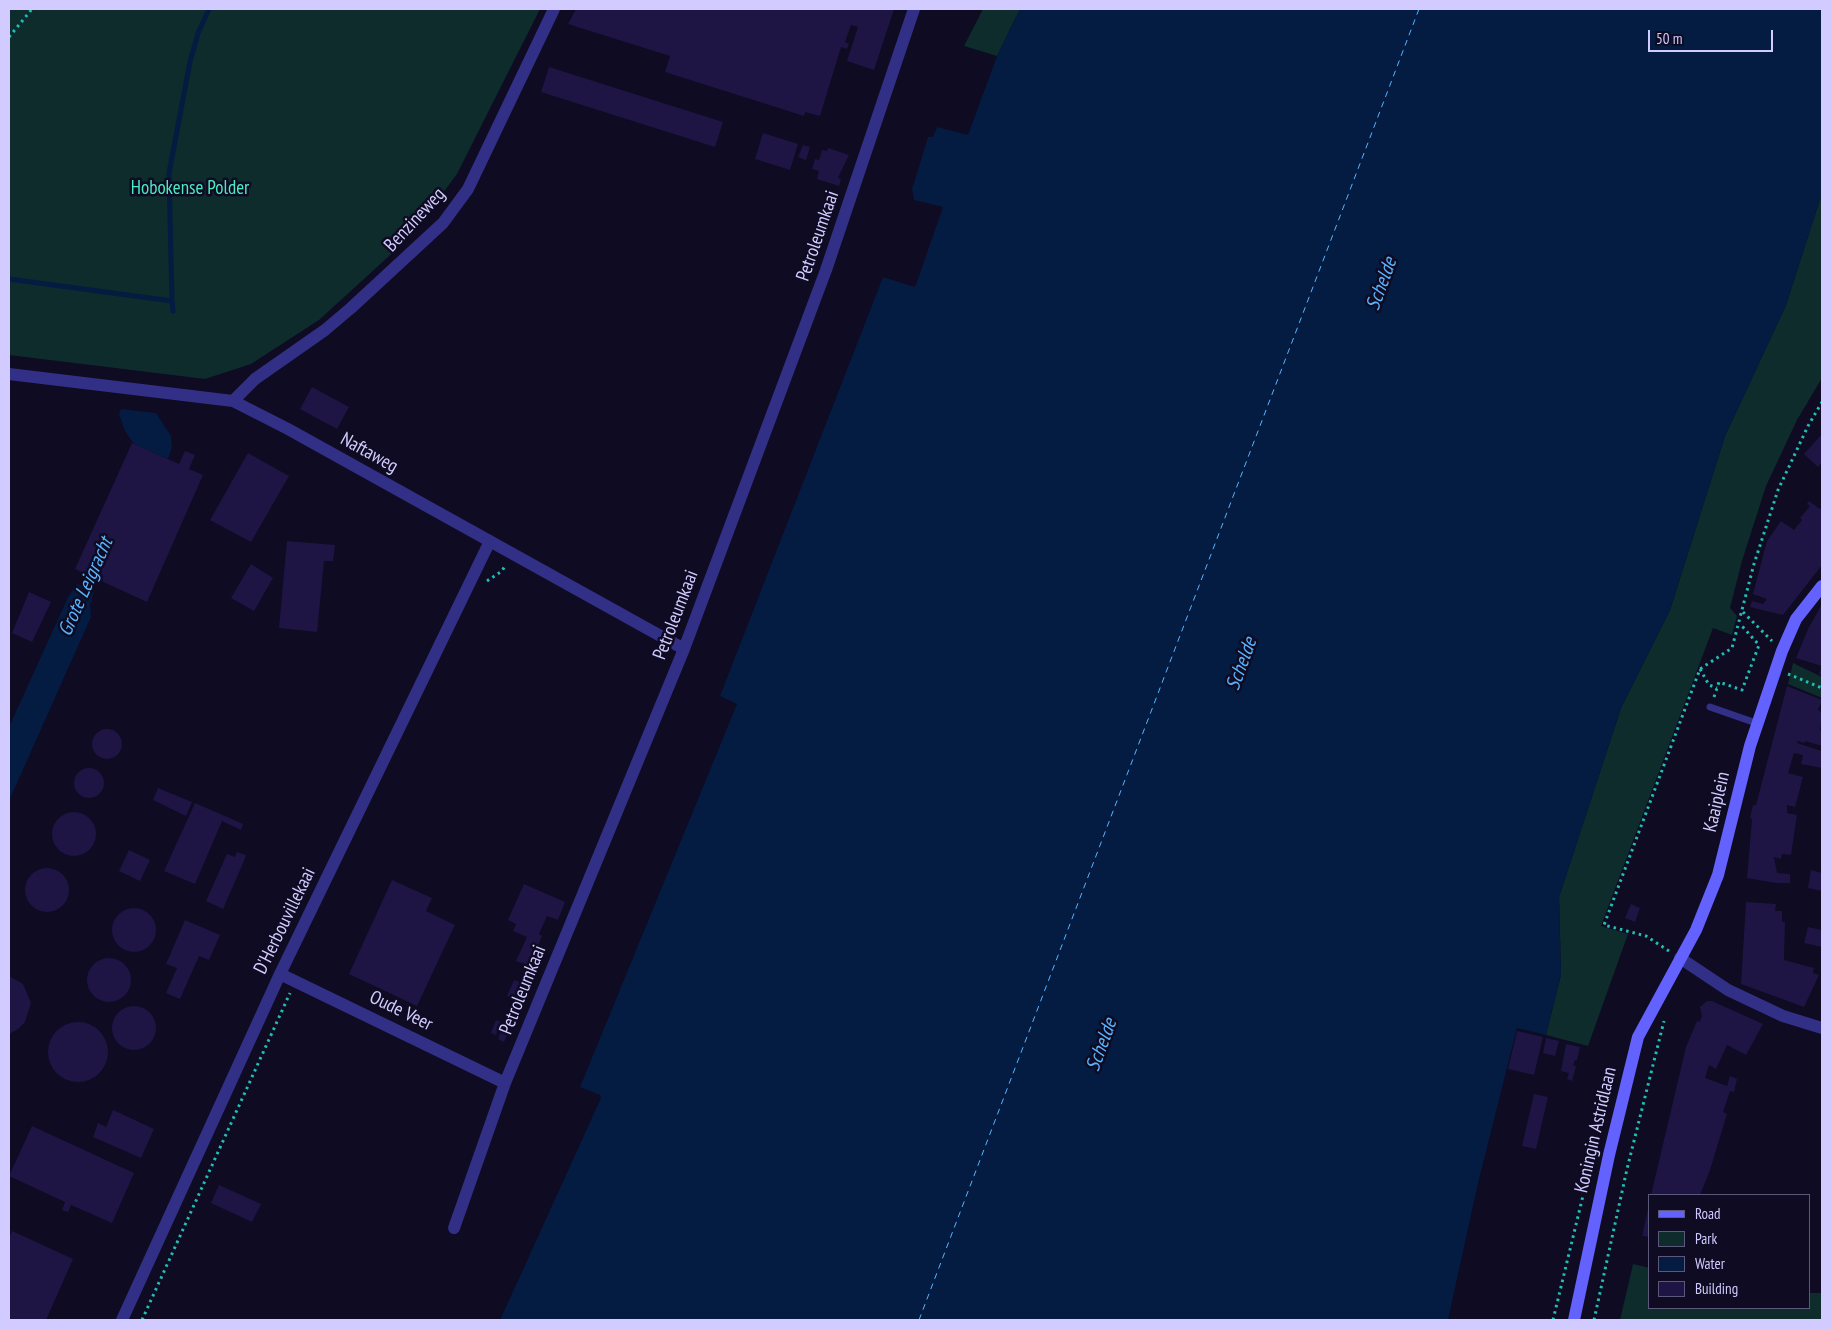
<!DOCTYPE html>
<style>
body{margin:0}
#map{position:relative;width:1831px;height:1329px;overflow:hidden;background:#0e0b22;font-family:"PT Sans Narrow",sans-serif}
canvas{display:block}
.frame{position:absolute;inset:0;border:10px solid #d1cbff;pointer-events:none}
.legend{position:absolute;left:1648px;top:1194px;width:162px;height:115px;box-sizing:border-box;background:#0e0b22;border:1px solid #5c587a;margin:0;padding:6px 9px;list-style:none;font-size:15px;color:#d1cbff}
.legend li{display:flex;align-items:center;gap:10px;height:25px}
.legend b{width:25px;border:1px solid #5c587a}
.scale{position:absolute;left:1648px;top:30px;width:125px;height:22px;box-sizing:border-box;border:2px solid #d1cbff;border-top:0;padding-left:6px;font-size:15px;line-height:18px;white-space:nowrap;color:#d1cbff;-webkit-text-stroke:4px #0e0b22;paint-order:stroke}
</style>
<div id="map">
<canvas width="1831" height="1329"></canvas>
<div class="frame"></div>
<ul class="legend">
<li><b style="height:6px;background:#6462ff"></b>Road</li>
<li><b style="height:14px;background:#0d2c2b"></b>Park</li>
<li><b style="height:14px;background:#041b42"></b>Water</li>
<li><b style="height:14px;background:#1e1545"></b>Building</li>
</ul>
<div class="scale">50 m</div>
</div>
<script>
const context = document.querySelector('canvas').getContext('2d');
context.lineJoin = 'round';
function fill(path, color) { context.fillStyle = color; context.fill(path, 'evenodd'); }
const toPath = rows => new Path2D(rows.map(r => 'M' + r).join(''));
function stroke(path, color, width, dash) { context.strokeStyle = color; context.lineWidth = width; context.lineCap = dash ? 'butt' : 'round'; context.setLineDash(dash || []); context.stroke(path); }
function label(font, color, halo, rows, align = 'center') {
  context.font = font + ' "PT Sans Narrow",sans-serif'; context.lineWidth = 5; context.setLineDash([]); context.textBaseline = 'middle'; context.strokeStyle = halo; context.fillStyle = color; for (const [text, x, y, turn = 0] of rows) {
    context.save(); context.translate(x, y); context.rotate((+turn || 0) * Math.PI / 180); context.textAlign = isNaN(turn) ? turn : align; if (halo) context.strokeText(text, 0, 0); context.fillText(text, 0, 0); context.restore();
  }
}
const green = toPath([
 [9,9,540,9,457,174,411,236,319,320,251,364,205,379,9,355],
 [983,9,1020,9,997,56,964,46],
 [1822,193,1822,378,1797,420,1766,486,1742,561,1730,608,1737,616,1732,635,1713,628,1601,926,1628,934,1588,1046,1546,1035,1561,975,1559,897,1621,708,1670,610,1725,436,1786,305],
 [1793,663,1822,677,1822,698,1788,684],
 [1633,1264,1650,1268,1650,1308,1810,1308,1810,1293,1822,1293,1822,1320,1620,1320]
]);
const water = toPath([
 [1020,9,1822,9,1822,193,1786,305,1725,436,1670,610,1621,708,1559,897,1561,975,1546,1035,1517,1028,1479,1179,1448,1320,500,1320,601,1098,600,1095,580,1087,737,704,720,696,883,277,915,287,943,207,914,200,912,189,928,137,933,137,937,127,968,135,997,56],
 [121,409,156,413,171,436,172,447,168,459,134,444,125,431,119,414],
 [77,584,94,592,90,604,91,617,9,801,9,727,68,597]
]);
const stream = toPath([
 [9,279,172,301,173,311],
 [172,301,169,173,190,62,198,33,209,9],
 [83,592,93,570]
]);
const ferry = toPath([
 [919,1320,1419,9]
]);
const building = toPath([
 [576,9,894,9,874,70,847,61,858,27,851,25,845,42,849,44,847,49,841,47,820,116,805,112,804,116,665,72,670,56,568,24],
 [549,67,723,122,715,147,541,92],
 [763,133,798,144,790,170,755,159],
 [803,145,810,147,806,160,798,157],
 [828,148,849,155,838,178,841,179,839,186,817,179,819,171,812,169,815,159,819,160,822,150,827,151],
 [312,387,349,407,337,429,300,409],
 [1822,434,1822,462,1818,467,1804,454],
 [132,443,179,464,185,451,195,455,189,469,203,475,147,602,75,569],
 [248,453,289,476,251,542,210,520],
 [1809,501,1820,509,1822,506,1822,565,1783,615,1750,607,1752,601,1763,604,1767,599,1753,594,1767,541,1781,521,1794,530,1802,520,1800,518,1810,506,1807,504],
 [287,541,335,545,333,561,324,561,317,632,279,628],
 [251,564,273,578,254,611,231,598],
 [29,592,51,602,32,642,12,633],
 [1822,604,1822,675,1819,674,1822,666,1796,658,1808,629],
 [1787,686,1822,700,1818,710,1822,713,1820,731,1822,731,1822,746,1805,741,1805,743,1798,741,1797,743,1822,751,1822,768,1801,764,1803,755,1794,753,1788,773,1803,777,1795,807,1787,805,1787,813,1797,815,1791,855,1782,854,1781,859,1774,857,1777,873,1790,874,1790,883,1776,883,1747,878,1752,819,1750,818,1753,805,1756,805],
 '92 744a15 15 0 1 1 30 0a15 15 0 1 1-30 0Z',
 '74 783a15 15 0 1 1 30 0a15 15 0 1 1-30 0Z',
 [158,788,192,802,186,816,153,800],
 [195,803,243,824,241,830,222,821,195,884,164,871],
 '52 834a22 22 0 1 1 44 0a22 22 0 1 1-44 0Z',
 [129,850,150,860,140,881,119,871],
 [237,852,246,855,244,861,223,909,206,901,227,854,235,857],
 '25 890a22 22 0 1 1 44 0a22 22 0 1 1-44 0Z',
 [1811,870,1822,873,1822,891,1808,888],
 [392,880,432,898,426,911,455,925,417,1006,349,974],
 [524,884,565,902,558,920,547,916,539,934,542,936,530,966,516,961,527,937,513,931,516,924,508,920],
 [1746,902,1776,904,1775,911,1782,911,1782,922,1785,922,1784,960,1814,968,1813,973,1819,975,1804,1007,1741,984],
 [1631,904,1640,908,1635,922,1625,918],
 '112 930a22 22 0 1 1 44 0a22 22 0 1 1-44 0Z',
 [185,920,220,935,209,960,199,956,180,999,166,993,177,968,166,964],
 [1808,927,1822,930,1822,947,1804,943],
 '87 980a22 22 0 1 1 44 0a22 22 0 1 1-44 0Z',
 [9,976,23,984,31,1003,25,1022,18,1029,9,1034],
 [514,980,530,986,523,1003,507,996],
 [1707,1001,1712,1001,1763,1024,1746,1055,1727,1045,1716,1069,1709,1065,1705,1078,1727,1086,1730,1076,1737,1079,1734,1092,1730,1091,1723,1112,1727,1114,1710,1170,1700,1195,1651,1195,1686,1047,1697,1021,1699,1022,1702,1017,1700,1007],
 '112 1028a22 22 0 1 1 44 0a22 22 0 1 1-44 0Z',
 [496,1020,501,1022,496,1035,491,1033],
 '48 1052a30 30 0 1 1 60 0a30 30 0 1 1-60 0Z',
 [504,1024,511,1027,504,1042,498,1039],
 [1517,1031,1543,1037,1534,1075,1508,1069],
 [1546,1038,1559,1041,1555,1056,1543,1053],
 [1566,1044,1580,1047,1577,1060,1575,1060,1573,1065,1576,1066,1572,1081,1567,1079,1569,1073,1561,1071],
 [1534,1094,1548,1097,1536,1149,1522,1146],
 [113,1110,154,1129,141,1158,93,1137,98,1123,106,1127],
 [32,1126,134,1173,112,1223,71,1205,68,1212,62,1210,65,1202,9,1176],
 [219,1185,261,1204,252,1222,211,1203],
 [1649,1205,1650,1205,1650,1237,1642,1236],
 [12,1231,73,1259,46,1320,9,1320,9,1239]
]);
const path = toPath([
 [9,37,32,9],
 [487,581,502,571,506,564],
 [1743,612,1772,641],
 [1700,669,1709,685,1717,688],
 [1788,674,1822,688],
 [1714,697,1719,682,1742,690,1759,645,1741,625],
 [1669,951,1646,936,1604,925,1700,669,1732,648,1754,564,1778,490,1808,426,1822,402],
 [142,1320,290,993],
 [1553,1320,1587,1179],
 [1594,1320,1627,1169,1664,1021]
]);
const lane = toPath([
 [1710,707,1756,723]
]);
const street = toPath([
 [9,374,233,401,288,429,684,649],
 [233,401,255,379,325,330,351,308,443,223,468,189,554,9],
 [1680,958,1728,990,1783,1016,1822,1028],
 [280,974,505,1083],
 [454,1228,505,1083,684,649,826,270,914,9],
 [122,1320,280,974,490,541]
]);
const secondary = toPath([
 [1574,1320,1609,1155,1638,1037,1696,930,1718,875,1750,746,1782,651,1796,619,1822,586]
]);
const parkNames = [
 ["Hobokense Polder",190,189]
];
const streetNames = [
 ["Benzineweg",415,220,-47],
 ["Petroleumkaai",818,236,-71],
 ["Naftaweg",369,453,29],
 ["Petroleumkaai",676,615,-69],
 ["Kaaiplein",1717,802,-77],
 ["D'Herbouvillekaai",285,921,-64],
 ["Petroleumkaai",523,990,-68],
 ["Oude Veer",401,1011,26],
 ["Koningin Astridlaan",1596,1130,-77]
];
const waterNames = [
 ["Schelde",1382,284,-70],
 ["Grote Leigracht",86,587,-66],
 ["Schelde",1242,664,-70],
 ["Schelde",1102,1045,-70]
];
fill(green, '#0d2c2b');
fill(water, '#041b42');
stroke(stream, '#041b42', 5);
stroke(ferry, '#59b4ff', 1, [6, 5]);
fill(building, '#1e1545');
stroke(path, '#20beb3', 3, [2.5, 4]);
stroke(lane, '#323086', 7);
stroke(street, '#323086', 12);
stroke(secondary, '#6462ff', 12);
label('19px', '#4aecc2', '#0e0b22', parkNames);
label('19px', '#d1cbff', '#0e0b22', streetNames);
label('italic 20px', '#59b4ff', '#0e0b22', waterNames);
</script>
